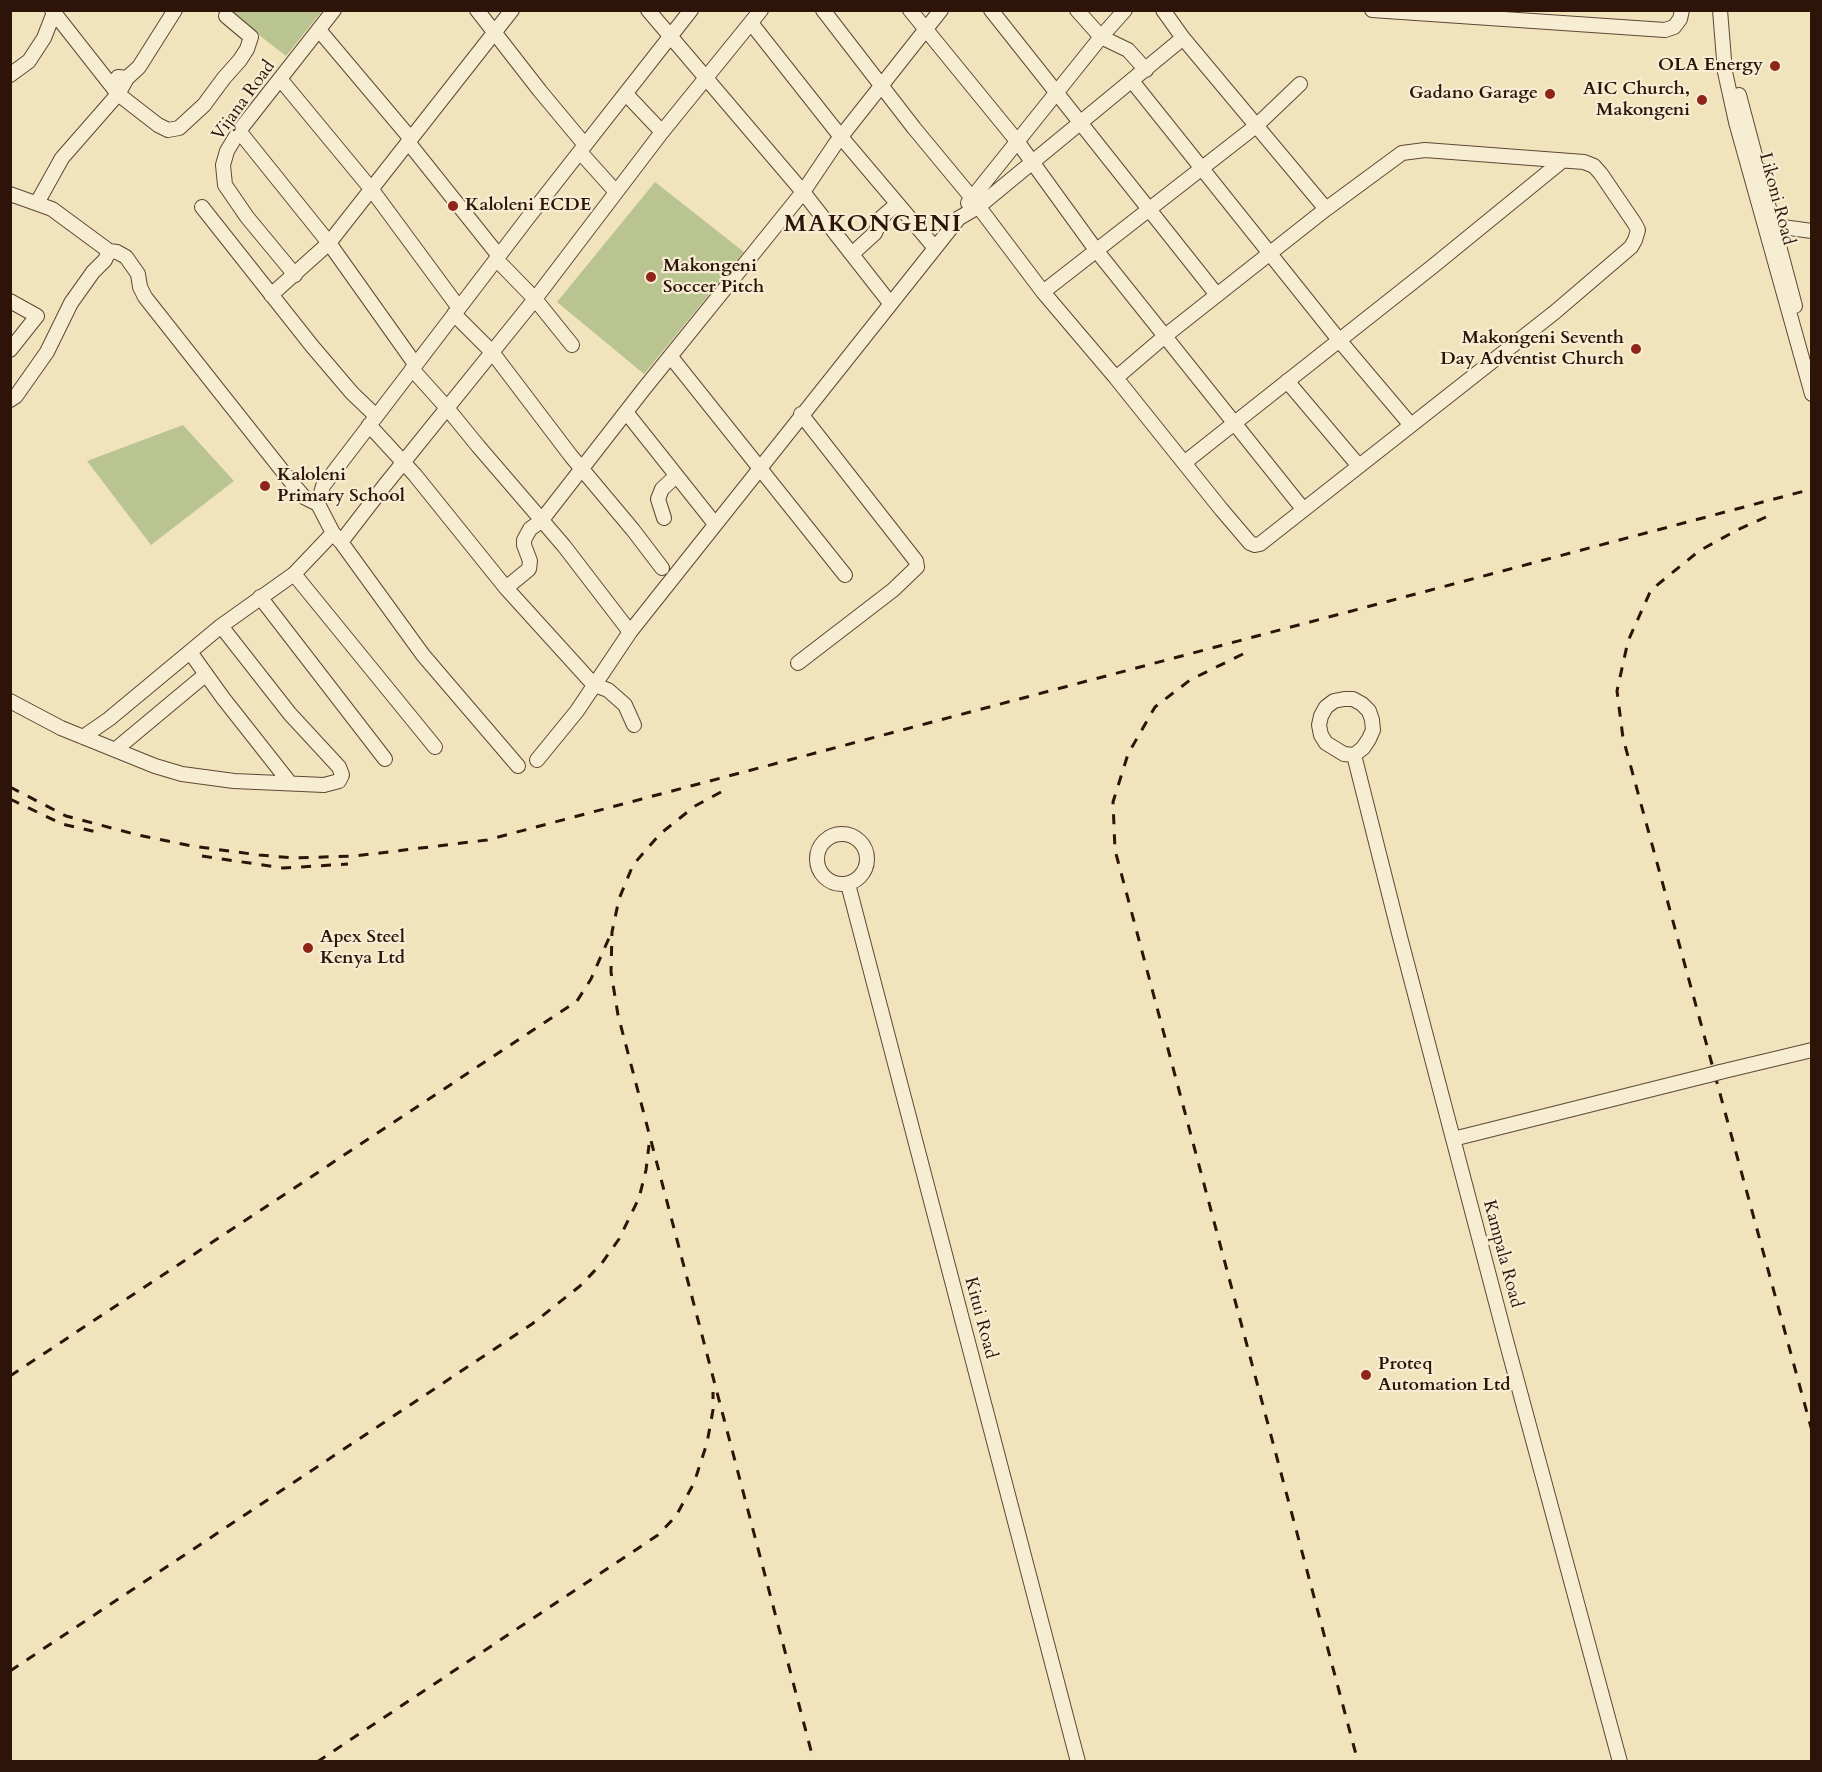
<!DOCTYPE html>
<style>
body{margin:0}
#map{position:relative;width:1822px;height:1772px;overflow:hidden;background:#f1e4bc;font-family:Cardo,serif}
canvas{display:block}
.frame{position:absolute;inset:0;border:12px solid #2e1308;pointer-events:none}
</style>
<div id="map">
<canvas width="1822" height="1772"></canvas>
<div class="frame"></div>
</div>
<script>
const context = document.querySelector('canvas').getContext('2d');
context.lineJoin = 'round';
function fill(path, color) { context.fillStyle = color; context.fill(path, 'evenodd'); }
const toPath = rows => new Path2D(rows.map(r => 'M' + r).join(''));
function stroke(path, color, width, dash) { context.strokeStyle = color; context.lineWidth = width; context.lineCap = dash ? 'butt' : 'round'; context.setLineDash(dash || []); context.stroke(path); }
function label(font, color, halo, rows, align = 'center') {
  context.font = font + ' Cardo,serif'; context.lineWidth = 4.5; context.setLineDash([]); context.textBaseline = 'middle'; context.strokeStyle = halo; context.fillStyle = color; for (const [text, x, y, turn = 0] of rows) {
    context.save(); context.translate(x, y); context.rotate((+turn || 0) * Math.PI / 180); context.textAlign = isNaN(turn) ? turn : align; if (halo) context.strokeText(text, 0, 0); context.fillText(text, 0, 0); context.restore();
  }
}
const green = toPath([
 [228,11,322,11,286,56],
 [655,182,744,252,644,374,557,302],
 [183,425,234,481,151,545,87,461]
]);
const minor = toPath([
 [52,10,118,94,158,125,168,130,179,128,204,105,224,78,240,60,247,49,251,37,226,16],
 [477,10,540,91,585,145],
 [648,10,803,192,890,303],
 [823,10,914,128,972,198,1043,292,1116,378,1221,509,1250,543,1255,545,1260,544,1555,312,1631,247,1635,240,1638,230,1635,224,1601,174,1594,166,1584,162,1425,150,1402,153,1326,209,1165,336,1116,378],
 [910,10,1017,141,1096,250,1303,509],
 [991,10,1217,295],
 [1077,10,1101,37,1128,50,1146,70],
 [1163,10,1183,38,1326,209],
 [1372,10,1665,30,1674,27,1680,19,1682,10],
 [1720,10,1725,72,1736,122,1812,394],
 [751,23,841,137,935,248],
 [319,30,411,139],
 [10,75,29,61,44,38,55,10],
 [118,77,127,78,139,67,175,10],
 [281,80,372,190,459,308],
 [1132,81,1339,340,1410,424],
 [626,94,662,132],
 [1739,95,1795,306],
 [239,131,329,243,415,364],
 [408,142,499,256],
 [580,152,616,192],
 [10,194,52,209,109,251,105,260,93,272,71,303,47,352,16,396,10,400],
 [37,203,62,158,118,94,127,78],
 [968,203,1101,37,1125,10],
 [202,207,312,346,352,393,376,416],
 [1775,226,1812,231],
 [109,251,117,252,126,257,138,274,140,287,145,297,212,382,292,483,304,497,318,504],
 [852,254,875,233,882,217,897,204],
 [496,259,535,299,572,345],
 [295,275,247,217,225,185,223,165,227,151,239,131,334,10],
 [1043,292,1256,126,1300,84],
 [271,295,329,243,512,10],
 [10,301,37,316,10,350],
 [454,314,492,352,571,456,633,530,662,568],
 [671,357,845,575],
 [412,369,447,408,478,446,564,546,630,632],
 [1287,381,1358,465],
 [626,412,715,524],
 [369,425,415,475,506,588,594,685,608,690,625,705,634,725],
 [1184,463,1432,267,1562,161],
 [664,518,658,499,662,489,676,476],
 [341,542,333,533,318,504,323,486,527,219,691,10],
 [294,574,435,747],
 [506,588,529,569,530,561,524,545,524,540,530,529,541,521,643,390,803,192,836,143,941,10],
 [260,597,385,759],
 [190,652,223,698,290,783],
 [798,663,893,590,917,567,916,561,801,414],
 [1344,699,1353,699,1362,704,1369,711,1372,720,1373,730,1369,739,1363,748,1354,755,1344,754,1326,743,1321,735,1319,725,1321,716,1326,707,1334,701,1344,699],
 [10,701,61,728,155,766,182,774,234,781,324,785,339,781,342,775,339,767,290,714,221,626],
 [83,737,109,719,221,626,294,574,333,533],
 [115,750,205,675],
 [1354,755,1400,937,1507,1344,1620,1762],
 [537,760,577,711,630,632,959,218,978,207,1183,38],
 [518,766,423,655,341,542,385,485,535,299,662,132,761,10],
 '817 859a25 25 0 1 1 50 0a25 25 0 1 1-50 0Z',
 [848,884,1078,1762],
 [1720,1072,1812,1050],
 [1453,1139,1709,1075]
]);
const rail = toPath([
 [1766,517,1737,530,1699,551,1651,590,1628,641,1617,691,1623,738,1812,1431],
 [1243,654,1190,680,1155,707,1128,754,1113,802,1115,850,1358,1762],
 [10,787,66,816,138,835,192,846,259,855,294,858,355,856,487,840,1812,489],
 [721,792,695,806,660,834,633,865,619,899,612,932,611,972,618,1015,814,1762],
 [10,799,62,824,97,832],
 [202,856,283,868,348,864],
 [10,1376,577,1001,591,979,609,938],
 [10,1671,532,1324,580,1286,602,1263,619,1239,639,1198,646,1170,649,1145],
 [317,1762,658,1535,676,1516,694,1483,707,1443,713,1410,713,1392]
]);
const minorBridge = toPath([
 [1709,1075,1720,1072]
]);
const markers = [
 [1775,66,6,"#8f2418"],
 [1550,94,6,"#8f2418"],
 [1702,100,6,"#8f2418"],
 [453,206,6,"#8f2418"],
 [651,277,6,"#8f2418"],
 [1636,349,6,"#8f2418"],
 [265,486,6,"#8f2418"],
 [308,948,6,"#8f2418"],
 [1366,1375,6,"#8f2418"]
];
const poiNames = [
 ["OLA Energy",1763,66,"right"],
 ["AIC Church,",1690,90,"right"],
 ["Makongeni",1690,111,"right"],
 ["Gadano Garage",1538,94,"right"],
 ["Kaloleni ECDE",465,206],
 ["Makongeni",663,267],
 ["Soccer Pitch",663,288],
 ["Makongeni Seventh",1624,339,"right"],
 ["Day Adventist Church",1624,360,"right"],
 ["Kaloleni",277,476],
 ["Primary School",277,497],
 ["Apex Steel",320,938],
 ["Kenya Ltd",320,959],
 ["Proteq",1378,1365],
 ["Automation Ltd",1378,1386]
];
const streetNames = [
 ["Vijana Road",244,101,-54],
 ["Likoni Road",1776,199,75],
 ["Kampala Road",1502,1254,75],
 ["Kitui Road",980,1318,75]
];
const districtNames = [
 ["MAKONGENI",873,225]
];
fill(green, '#bac491');
stroke(minor, '#5f4735', 16);
stroke(minor, '#f6edd3', 14);
stroke(rail, '#2e1308', 3, [10, 10]);
stroke(minorBridge, '#5f4735', 16, []);
stroke(minorBridge, '#f6edd3', 14);
for (const [x, y, r, color] of markers) { const dot = new Path2D(); dot.arc(x, y, r, 0, 2 * Math.PI); context.fillStyle = color; context.fill(dot); stroke(dot, '#f6edd3', 2); }
label('bold 18px', '#2e1308', '#f6edd3', poiNames, 'left');
label('18px', '#2e1308', '#f6edd3', streetNames);
context.letterSpacing = '1.5px';
label('bold 24px', '#2e1308', '#f6edd3', districtNames);
context.letterSpacing = '0px';
</script>
